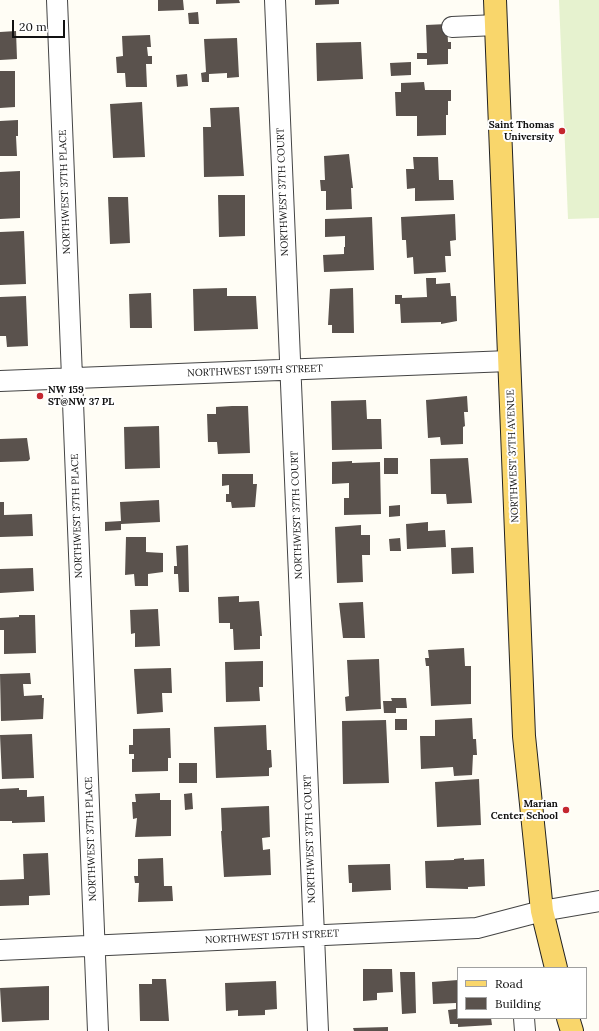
<!DOCTYPE html>
<style>
body{margin:0}
#map{position:relative;width:599px;height:1031px;overflow:hidden;background:#fffdf5;font-family:Lora,serif}
canvas{display:block}
.legend{position:absolute;left:457px;top:967px;width:130px;height:52px;box-sizing:border-box;background:#fff;border:1px solid #a0a0a0;margin:0;padding:5px 7px;list-style:none;font-size:12px;color:#111}
.legend li{display:flex;align-items:center;gap:8px;height:20px}
.legend b{width:20px;border:1px solid #a0a0a0}
.scale{position:absolute;left:12px;top:20px;width:53px;height:18px;box-sizing:border-box;border:2px solid #111;border-top:0;padding-left:5px;font-size:12px;line-height:14px;white-space:nowrap;color:#111;-webkit-text-stroke:3px #fff;paint-order:stroke}
</style>
<div id="map">
<canvas width="599" height="1031"></canvas>
<ul class="legend">
<li><b style="height:5px;background:#f9d66b"></b>Road</li>
<li><b style="height:11px;background:#5a524d"></b>Building</li>
</ul>
<div class="scale">20 m</div>
</div>
<script>
const context = document.querySelector('canvas').getContext('2d');
context.lineJoin = 'round';
function fill(path, color) { context.fillStyle = color; context.fill(path, 'evenodd'); }
const toPath = rows => new Path2D(rows.map(r => 'M' + r).join(''));
function stroke(path, color, width, dash) { context.strokeStyle = color; context.lineWidth = width; context.lineCap = dash ? 'butt' : 'round'; context.setLineDash(dash || []); context.stroke(path); }
function label(font, color, halo, rows, align = 'center') {
  context.font = font + ' Lora,serif'; context.lineWidth = 4; context.setLineDash([]); context.textBaseline = 'middle'; context.strokeStyle = halo; context.fillStyle = color; for (const [text, x, y, turn = 0] of rows) {
    context.save(); context.translate(x, y); context.rotate((+turn || 0) * Math.PI / 180); context.textAlign = isNaN(turn) ? turn : align; if (halo) context.strokeText(text, 0, 0); context.fillText(text, 0, 0); context.restore();
  }
}
const pitch = toPath([
 [559,0,599,0,599,218,568,219]
]);
const building = toPath([
 [158,0,183,0,184,10,158,11],
 [216,0,239,0,240,3,216,4],
 [315,0,339,0,339,4,315,5],
 [198,12,199,24,189,24,188,13],
 [447,24,448,42,451,42,451,49,448,49,448,64,427,65,427,59,417,59,417,53,427,53,426,25],
 [16,31,17,59,0,60,0,32],
 [150,35,151,47,147,47,148,56,152,56,152,64,146,64,147,87,126,87,125,73,117,73,116,57,123,56,122,36],
 [237,38,239,77,227,78,227,73,209,74,209,82,202,82,201,73,206,72,204,39],
 [361,42,363,79,317,81,316,43],
 [411,62,411,75,391,76,390,63],
 [0,71,15,71,15,107,0,108],
 [187,74,188,86,177,87,176,75],
 [424,82,425,90,451,90,451,101,448,101,448,115,446,115,446,135,417,136,417,116,396,116,395,92,401,92,401,83],
 [142,102,145,157,113,158,110,104],
 [239,107,244,176,204,177,203,127,211,127,210,108],
 [18,120,18,136,16,136,17,156,0,156,0,121],
 [349,154,353,188,351,188,352,209,326,210,326,191,321,191,320,180,325,180,324,156],
 [413,157,438,157,439,180,453,180,454,200,415,201,415,188,407,189,406,169,414,169],
 [20,171,20,218,0,219,0,172],
 [218,195,245,195,245,236,219,237],
 [108,197,128,197,130,243,110,244],
 [455,214,456,240,450,241,451,256,445,256,446,272,414,274,413,257,407,258,406,240,402,240,401,217],
 [372,217,374,270,324,272,323,255,344,254,344,247,345,247,345,236,325,237,325,219],
 [24,231,26,284,0,285,0,232],
 [426,278,436,278,436,284,450,283,451,296,456,296,457,321,441,324,441,322,401,323,400,304,395,304,395,295,402,295,402,298,427,297],
 [227,288,227,296,256,296,258,329,194,331,193,289],
 [353,288,354,333,332,333,332,325,328,325,330,289],
 [151,293,152,328,130,328,129,294],
 [26,296,28,346,7,347,6,336,0,336,0,297],
 [467,396,468,412,464,412,465,426,463,427,463,444,441,445,440,437,428,438,426,400],
 [366,400,367,419,381,419,382,449,332,450,331,401],
 [232,406,248,406,250,453,218,454,217,442,208,442,207,414,216,414,216,407],
 [159,426,160,468,125,469,124,427],
 [27,438,30,459,28,461,0,462,0,439],
 [384,458,398,458,398,474,384,474],
 [468,458,472,503,447,504,446,494,431,494,430,459],
 [352,461,352,463,380,462,381,514,344,515,344,498,349,498,349,483,332,484,332,462],
 [222,474,253,474,253,484,257,484,255,507,232,508,231,502,226,502,226,494,229,494,229,485,222,486],
 [159,500,160,522,121,524,121,530,105,531,105,522,121,521,120,502],
 [0,502,4,502,4,515,32,514,33,536,0,537],
 [400,505,400,516,389,517,389,506],
 [428,522,428,531,445,530,446,547,407,549,406,524],
 [361,525,361,535,370,535,370,555,362,555,363,582,337,583,335,527],
 [126,537,146,537,146,552,163,553,163,572,148,574,148,586,135,586,134,574,125,575],
 [400,538,401,551,390,551,389,539],
 [188,545,189,592,179,592,178,574,174,574,174,566,177,566,176,546],
 [473,547,474,573,452,574,451,548],
 [33,568,34,591,0,593,0,569],
 [239,596,239,602,259,601,262,636,260,636,260,649,234,650,233,629,230,629,230,623,219,623,218,597],
 [363,602,365,638,343,638,339,603],
 [158,609,160,646,135,647,135,633,131,634,130,610],
 [19,615,35,615,36,653,4,654,4,630,0,630,0,618,19,617],
 [464,648,465,666,471,666,471,704,431,706,429,666,426,666,425,658,429,658,428,650],
 [379,659,381,709,346,711,345,697,349,696,347,660],
 [263,661,263,687,259,687,260,701,226,702,225,662],
 [171,668,172,693,162,693,163,712,137,714,134,669],
 [30,673,31,684,23,684,24,696,42,695,42,698,44,698,43,719,1,721,0,674],
 [391,698,406,698,407,708,396,708,396,713,384,713,383,701,392,701],
 [472,718,473,739,476,739,477,755,473,755,472,775,454,776,453,767,421,769,420,736,435,736,435,720],
 [395,719,407,719,407,730,395,730],
 [386,720,389,783,343,784,342,721],
 [266,725,267,750,271,750,272,767,269,768,269,776,216,778,214,727],
 [170,728,171,758,168,758,168,771,132,772,132,759,134,759,134,754,129,754,129,745,133,745,133,729],
 [32,734,34,778,2,779,0,735],
 [179,763,197,763,197,783,179,783],
 [479,779,481,825,437,827,435,782],
 [19,788,19,790,27,790,27,797,44,796,45,822,12,823,12,821,0,821,0,789],
 [160,793,160,800,171,800,171,836,135,837,137,818,133,819,132,802,136,802,135,794],
 [192,793,193,809,185,810,184,794],
 [269,806,270,837,262,838,263,850,270,849,271,875,224,877,221,831,222,831,221,808],
 [48,853,50,895,29,896,29,905,0,906,0,880,24,879,23,854],
 [163,858,164,886,172,886,173,901,138,902,139,883,135,883,134,876,138,876,138,859],
 [464,858,464,860,484,859,485,886,468,887,468,889,426,888,425,861,454,860,454,859],
 [390,864,391,890,352,892,352,883,349,883,348,865],
 [363,969,392,969,393,992,377,993,377,1000,363,1001],
 [400,972,415,972,416,1013,402,1014],
 [152,979,166,979,169,1021,140,1021,139,984,152,984],
 [458,980,458,1018,491,1018,492,1025,458,1027,458,1024,450,1024,448,1010,456,1009,456,1003,433,1004,432,982],
 [276,981,277,1009,265,1010,265,1015,238,1016,238,1010,226,1011,225,983],
 [49,986,49,1020,2,1022,0,988],
 [388,1027,388,1031,354,1031,353,1028]
]);
const minor = toPath([
 [57,0,98,1031],
 [275,0,318,1031],
 [452,27,496,25],
 [0,381,509,361],
 [0,950,477,928,542,911,599,901],
 [524,1018,525,1031]
]);
const major = toPath([
 [495,0,524,736,542,911,556,968],
 [568,1018,572,1031]
]);
const markers = [
 [562,131,4,"#c4262e"],
 [40,396,4,"#c4262e"],
 [566,810,4,"#c4262e"]
];
const poiNames = [
 ["Saint Thomas",554,125],
 ["University",554,137],
 ["NW 159",48,390,"left"],
 ["ST@NW 37 PL",48,402,"left"],
 ["Marian",558,804],
 ["Center School",558,816]
];
const streetNames = [
 ["NORTHWEST 37TH PLACE",65,192,-92],
 ["NORTHWEST 37TH COURT",283,192,-92],
 ["NORTHWEST 159TH STREET",255,371,-2],
 ["NORTHWEST 37TH AVENUE",513,456,-92],
 ["NORTHWEST 37TH COURT",297,515,-92],
 ["NORTHWEST 37TH PLACE",77,516,-92],
 ["NORTHWEST 37TH PLACE",91,839,-92],
 ["NORTHWEST 37TH COURT",310,839,-92],
 ["NORTHWEST 157TH STREET",272,937,-3]
];
fill(pitch, '#e6f2cf');
fill(building, '#5a524d');
stroke(minor, '#444', 22);
stroke(major, '#222', 24);
stroke(minor, '#fff', 20);
stroke(major, '#f9d66b', 22);
for (const [x, y, r, color] of markers) { const dot = new Path2D(); dot.arc(x, y, r, 0, 2 * Math.PI); context.fillStyle = color; context.fill(dot); stroke(dot, '#fff', 1.5); }
label('bold 10px', '#111', '#fff', poiNames, 'right');
label('10px', '#111', '#fff', streetNames);
</script>
